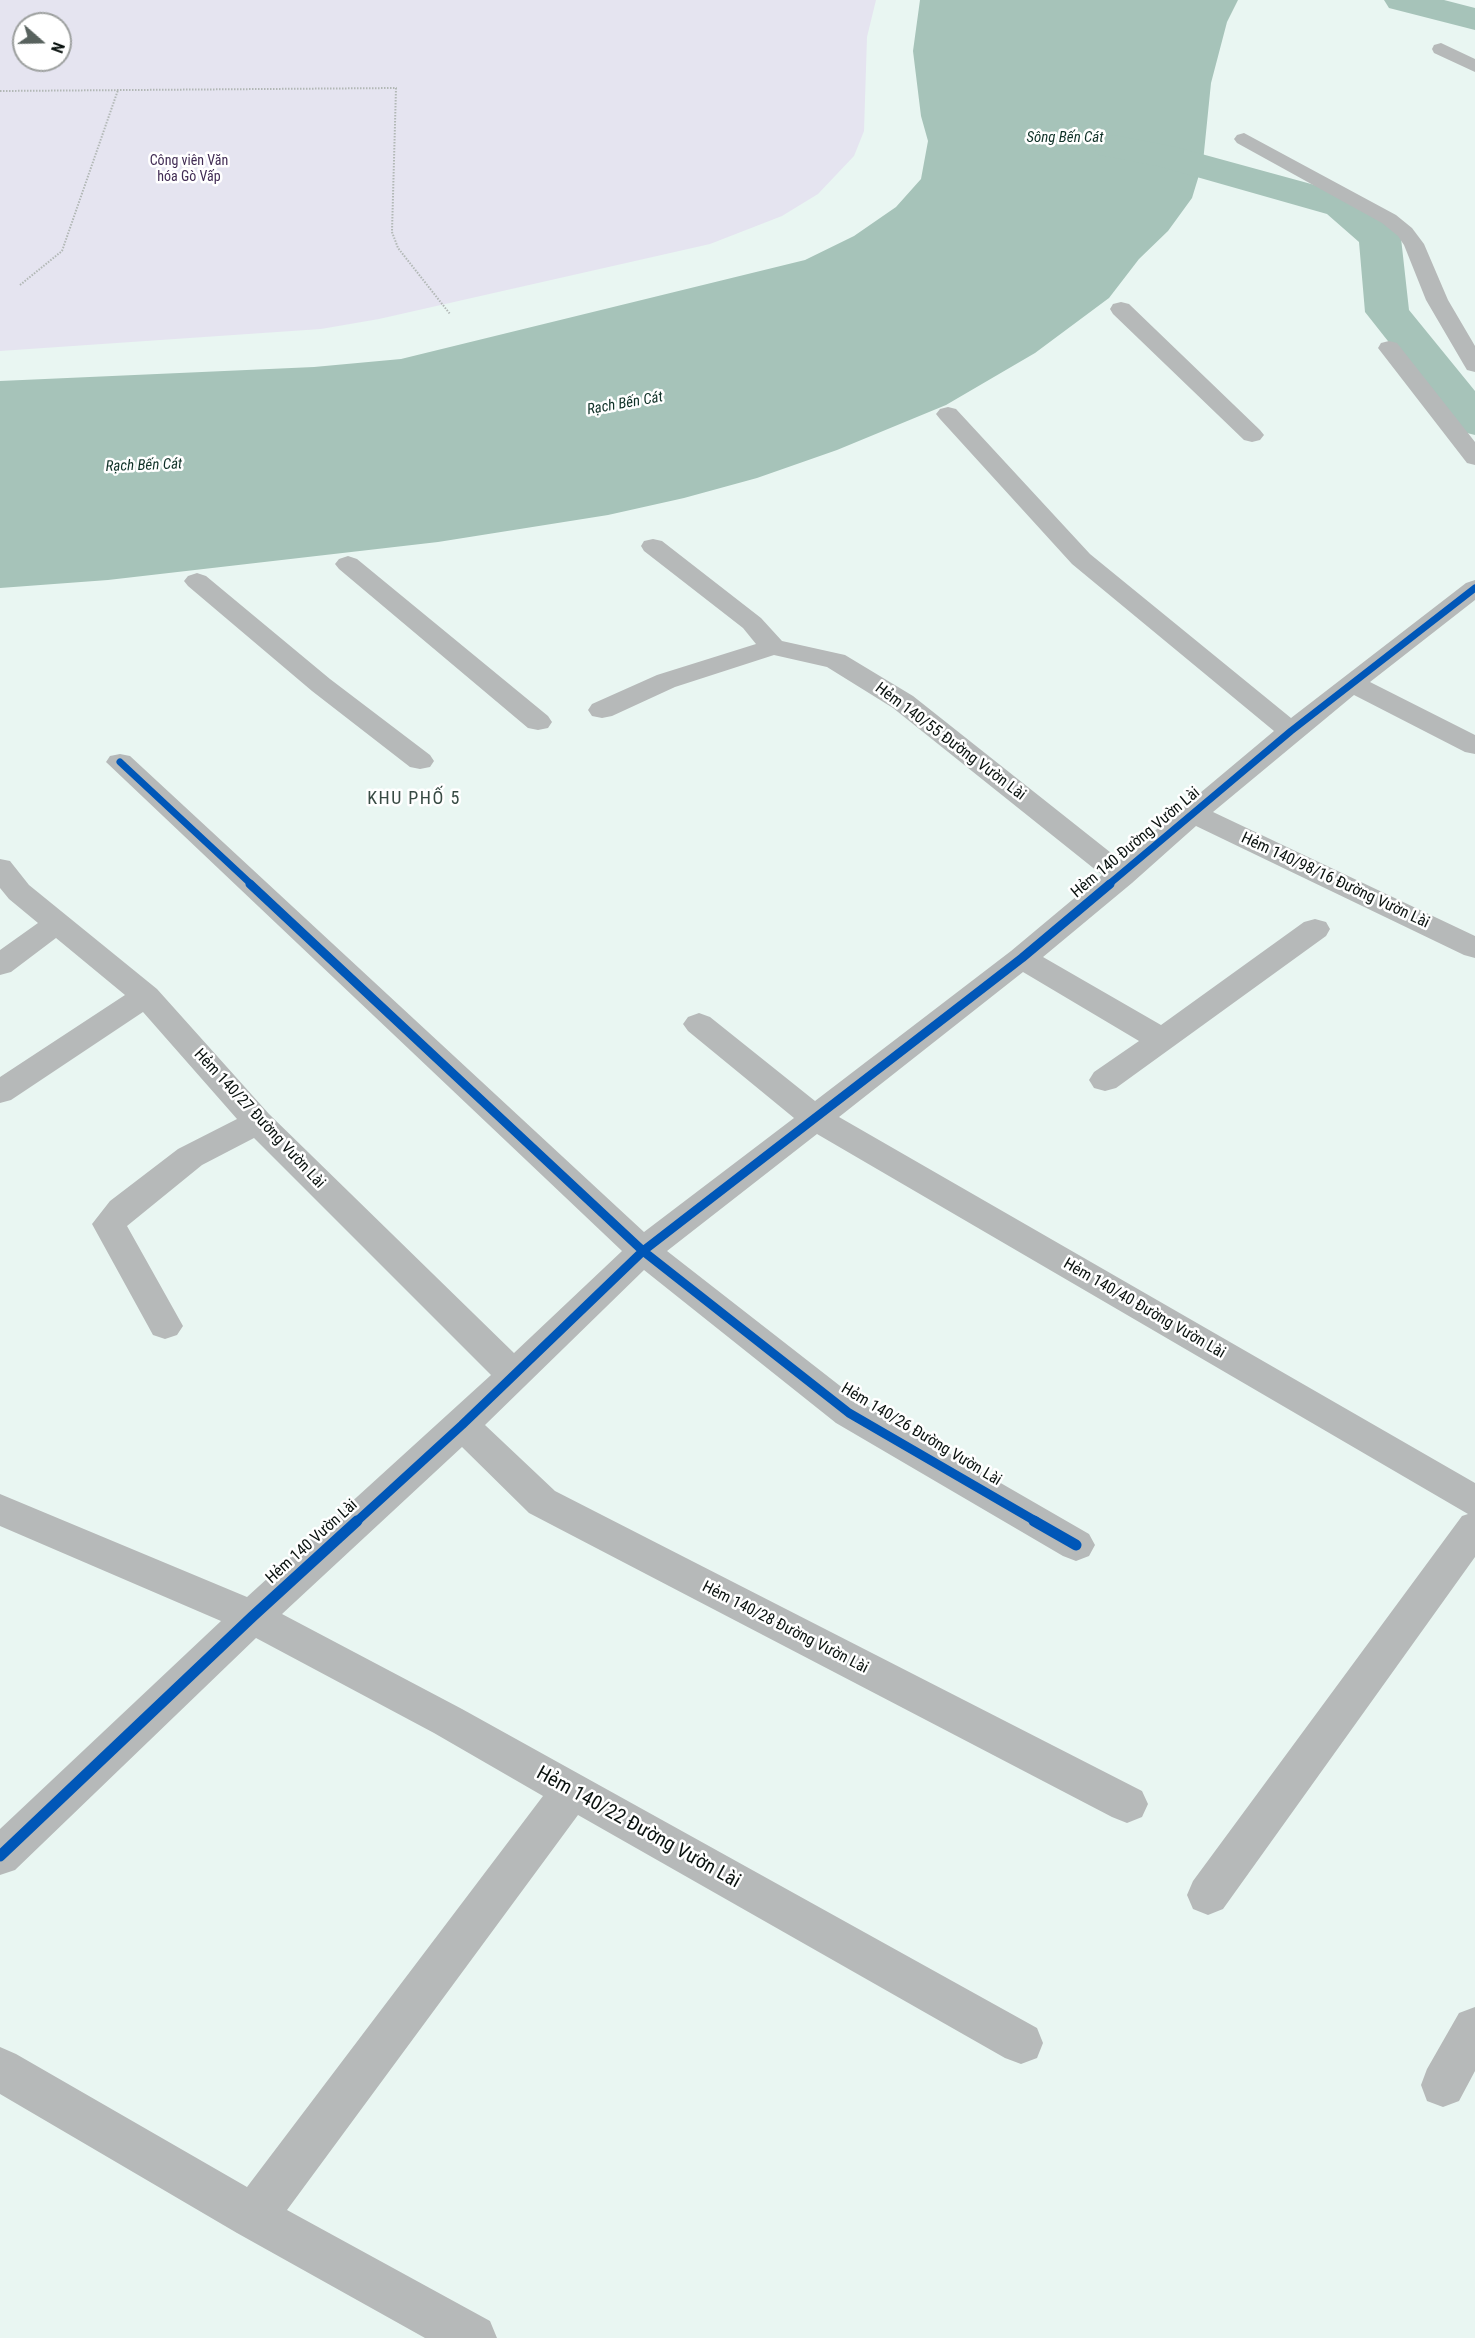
<!DOCTYPE html>
<meta charset="utf-8">
<style>
body{margin:0}
#map{position:relative;width:1475px;height:2338px;overflow:hidden;background:#e9f6f2;font-family:"Roboto Condensed",sans-serif}
canvas{display:block}
.north{position:absolute;left:12px;top:12px;width:60px;height:60px;box-sizing:border-box;background:#fff;border:2px solid #9da09f;border-radius:50%;rotate:110deg;font-size:16px;font-weight:700;line-height:24px;text-align:center;color:#0a120f}
.north::after{content:'';display:block;margin:auto;width:21px;height:27px;background:#58625e;clip-path:polygon(50% 0,100% 100%,50% 72%,0 100%)}
</style>
<div id="map">
<canvas width="1475" height="2338"></canvas>
<div class="north">N</div>
</div>
<script>
const context = document.querySelector('canvas').getContext('2d');
context.lineJoin = 'round';
function fill(path, color) { context.fillStyle = color; context.fill(path, 'evenodd'); }
const toPath = rows => new Path2D(rows.map(r => 'M' + r).join(''));
function stroke(path, color, width, dash) { context.strokeStyle = color; context.lineWidth = width; context.lineCap = dash ? 'butt' : 'round'; context.setLineDash(dash || []); context.stroke(path); }
function label(font, color, halo, rows, align = 'center') {
  context.font = font + ' "Roboto Condensed",sans-serif'; context.lineWidth = 5; context.setLineDash([]); context.textBaseline = 'middle'; context.strokeStyle = halo; context.fillStyle = color; for (const [text, x, y, turn = 0] of rows) {
    context.save(); context.translate(x, y); context.rotate((+turn || 0) * Math.PI / 180); context.textAlign = isNaN(turn) ? turn : align; if (halo) context.strokeText(text, 0, 0); context.fillText(text, 0, 0); context.restore();
  }
}
const green = toPath([
 [0,0,876,0,867,37,864,131,854,156,818,194,782,216,710,244,379,319,321,329,0,351],
 [24,24,60,24,60,60,24,60]
]);
const water = toPath([
 [920,0,1238,0,1227,22,1211,83,1203,162,1192,198,1168,231,1139,259,1109,298,1035,353,946,405,837,450,757,478,684,498,608,515,438,542,108,580,0,588,0,381,314,367,401,359,805,260,854,236,896,207,921,179,928,141,921,116,913,51]
]);
const river = toPath([
 [1384,0,1444,0,1475,8,1475,30,1389,8,1384,0],
 [1113,135,1176,147,1355,196,1395,229,1401,238,1409,310,1475,391,1475,435,1459,431,1365,312,1359,242,1327,214,1158,166,1099,155,1093,147,1099,139,1113,135]
]);
const path = toPath([
 [0,91,396,88,392,232,398,248,450,314],
 [20,285,62,251,118,90]
]);
const minor = toPath([
 [1441,43,1475,59,1475,72,1434,53,1432,49,1434,45,1441,43],
 [1244,133,1396,215,1412,228,1424,244,1448,300,1475,346,1475,372,1467,370,1464,365,1426,300,1404,245,1398,236,1382,223,1237,143,1234,139,1237,135,1244,133],
 [1121,302,1129,304,1260,430,1264,435,1260,440,1252,442,1244,440,1113,314,1110,309,1113,304,1121,302],
 [1389,341,1397,343,1475,442,1475,465,1467,463,1378,348,1381,343,1389,341],
 [948,407,956,409,1090,554,1291,718,1466,583,1475,580,1475,600,1370,682,1475,735,1475,754,1465,752,1354,695,1213,812,1475,936,1475,958,1464,955,1196,826,1132,883,1043,957,1161,1025,1304,922,1315,919,1326,922,1330,929,1326,936,1116,1088,1105,1091,1094,1088,1089,1080,1094,1072,1139,1041,1023,972,839,1117,1475,1483,1475,1557,1223,1909,1208,1915,1193,1909,1187,1895,1193,1881,1462,1516,1468,1514,817,1134,667,1251,862,1403,1089,1534,1095,1545,1089,1556,1076,1561,1063,1556,836,1423,644,1270,485,1425,555,1491,1142,1791,1148,1804,1142,1817,1127,1823,1112,1817,529,1513,462,1447,282,1614,462,1709,1037,2028,1043,2043,1037,2058,1021,2064,1005,2058,578,1815,287,2210,490,2321,497,2338,425,2338,237,2233,0,2094,0,2047,16,2054,247,2187,543,1796,434,1733,256,1638,15,1870,0,1875,0,1829,221,1621,0,1526,0,1494,247,1597,491,1375,254,1138,202,1165,127,1226,183,1326,177,1335,165,1339,153,1335,92,1224,110,1201,178,1149,237,1119,143,1012,11,1100,0,1103,0,1077,125,995,56,938,11,972,0,975,0,950,38,923,9,899,0,888,0,859,10,861,29,885,157,989,269,1114,514,1353,622,1251,106,762,110,756,120,754,130,756,644,1232,794,1118,688,1031,683,1024,688,1017,699,1013,710,1017,815,1101,1011,951,1102,875,893,708,827,667,774,655,675,687,612,716,602,718,592,716,588,710,592,704,657,675,756,644,743,628,644,551,641,546,644,541,653,539,662,541,761,618,782,641,845,655,913,696,1120,860,1274,731,1072,564,940,419,936,414,940,409,948,407],
 [348,556,357,559,548,716,552,722,548,728,538,730,528,728,339,569,335,564,339,559,348,556],
 [197,573,206,576,330,679,430,755,434,761,430,767,420,769,410,767,312,691,188,586,184,581,188,576,197,573],
 [1475,2007,1475,2071,1459,2101,1443,2107,1427,2101,1421,2085,1427,2069,1459,2013,1475,2007]
]);
const cyclewayFar2 = toPath([
 [120,762,252,885],
 [1108,885,1291,731,1475,588]
]);
const cyclewayFar1 = toPath([
 [250,884,643,1251,849,1413,1037,1522],
 [356,1522,462,1425,643,1251,1022,958,1110,884]
]);
const cycleway = toPath([
 [1034,1521,1076,1545],
 [0,1856,252,1617,357,1521]
]);
const farParknames = [
 ["Công viên Văn",189,161],
 ["hóa Gò Vấp",189,177]
];
const farWaternames = [
 ["Sông Bến Cát",1065,138],
 ["Rạch Bến Cát",625,404,-10],
 ["Rạch Bến Cát",144,466,-2]
];
const streetNames = [
 ["Hẻm 140/55 Đường Vườn Lài",950,742,37],
 ["Hẻm 140 Đường Vườn Lài",1136,843,-40],
 ["Hẻm 140/98/16 Đường Vườn Lài",1335,881,25],
 ["Hẻm 140/27 Đường Vườn Lài",259,1119,47],
 ["Hẻm 140/40 Đường Vườn Lài",1144,1309,30],
 ["Hẻm 140/26 Đường Vườn Lài",921,1435,31],
 ["Hẻm 140 Vườn Lài",312,1542,-42],
 ["Hẻm 140/28 Đường Vườn Lài",785,1628,27]
];
const neighbourhoodNames = [
 ["KHU PHỐ 5",414,799]
];
const nearStreetnames = [
 ["Hẻm 140/22 Đường Vườn Lài",638,1828,29]
];
fill(green, '#e5e4f0');
fill(water, '#a6c3b9');
fill(river, '#a6c3b9');
stroke(path, '#b2b8b6', 2, [1.5, 1.5]);
fill(minor, '#b6b9b9');
stroke(cyclewayFar2, '#0057b8', 7);
stroke(cyclewayFar1, '#0057b8', 9);
stroke(cycleway, '#0057b8', 11);
label('14px', '#412c54', '#fff', farParknames);
label('italic 15px', '#0f3127', '#fff', farWaternames);
label('16px', '#0a120f', '#fff', streetNames);
context.letterSpacing = '1.5px';
label('18px', '#384b44', '#fff', neighbourhoodNames);
context.letterSpacing = '0px';
label('20px', '#0a120f', '#fff', nearStreetnames);
</script>
